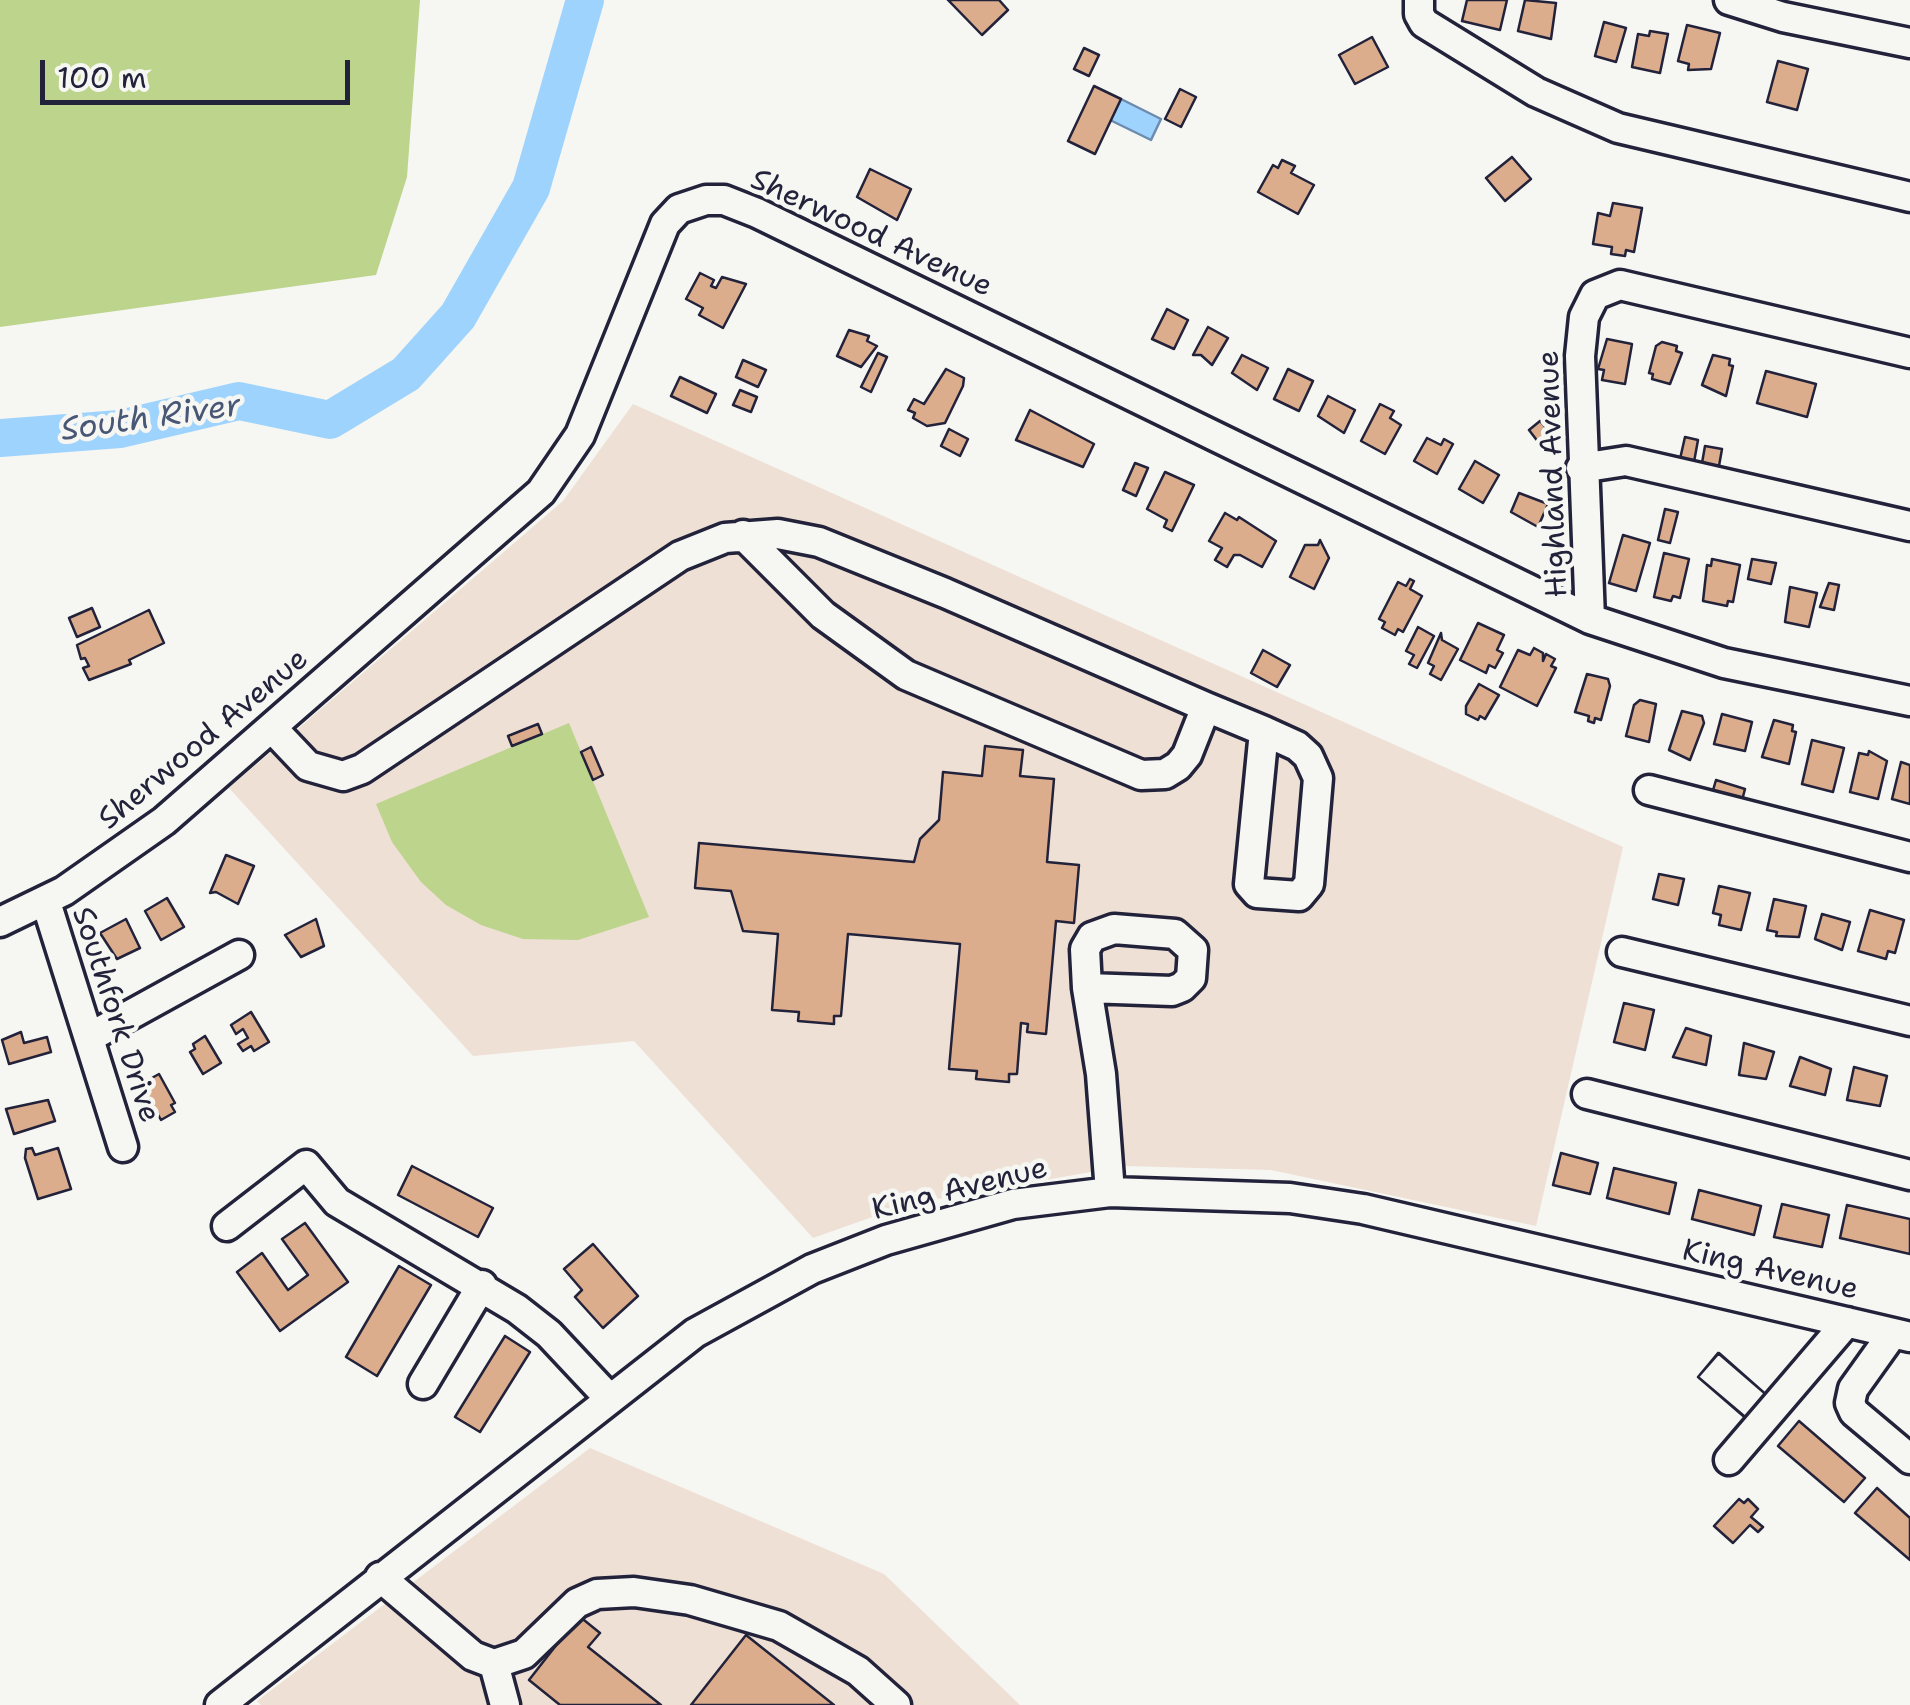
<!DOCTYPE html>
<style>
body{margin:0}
#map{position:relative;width:1910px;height:1705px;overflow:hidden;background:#f6f6f2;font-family:"Shantell Sans",sans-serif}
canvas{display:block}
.scale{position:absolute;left:40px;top:60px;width:310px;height:45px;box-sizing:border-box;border:5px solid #22223b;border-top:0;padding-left:12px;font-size:30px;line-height:35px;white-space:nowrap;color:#22223b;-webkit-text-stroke:8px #f6f6f2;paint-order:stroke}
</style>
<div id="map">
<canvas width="1910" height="1705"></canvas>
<div class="scale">100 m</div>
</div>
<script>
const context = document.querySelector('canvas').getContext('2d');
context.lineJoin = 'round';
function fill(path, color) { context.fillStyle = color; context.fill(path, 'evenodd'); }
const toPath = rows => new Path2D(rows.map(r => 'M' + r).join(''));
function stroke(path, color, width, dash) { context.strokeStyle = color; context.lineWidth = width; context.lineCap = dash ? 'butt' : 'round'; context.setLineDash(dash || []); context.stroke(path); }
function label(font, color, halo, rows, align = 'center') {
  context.font = font + ' "Shantell Sans",sans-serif'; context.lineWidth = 9; context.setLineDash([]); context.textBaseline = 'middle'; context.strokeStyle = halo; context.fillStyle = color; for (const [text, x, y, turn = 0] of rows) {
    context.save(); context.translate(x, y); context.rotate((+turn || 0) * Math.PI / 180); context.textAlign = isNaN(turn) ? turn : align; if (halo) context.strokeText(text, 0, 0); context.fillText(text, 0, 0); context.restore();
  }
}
const built = toPath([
 [633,404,1623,847,1536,1226,1271,1170,1125,1166,909,1204,813,1238,634,1041,473,1056,229,788,563,501],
 [590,1448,884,1574,1020,1705,261,1705,257,1701]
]);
const green = toPath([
 [0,0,420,0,407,177,376,275,0,327],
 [569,723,649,917,578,940,523,939,481,925,446,905,421,882,392,842,376,804]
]);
const water = toPath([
 [1121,99,1161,119,1151,140,1110,120,1121,99]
]);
const river = toPath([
 [0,438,120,429,239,401,330,420,406,374,458,316,531,188,585,0]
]);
const building = toPath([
 [948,0,999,0,1008,10,982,35,948,0],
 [1467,0,1507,0,1500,30,1462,21,1467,0],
 [1525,0,1556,3,1551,39,1518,31,1525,0],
 [1604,22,1626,28,1616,62,1595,56,1604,22],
 [1687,25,1720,33,1711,69,1688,70,1689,64,1678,61,1687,25],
 [1650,31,1668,34,1660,73,1632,67,1638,34,1649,36,1650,31],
 [1372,37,1388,67,1355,84,1339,55,1372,37],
 [1084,48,1099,55,1089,76,1074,69,1084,48],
 [1778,61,1808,69,1797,110,1767,102,1778,61],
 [1094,86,1121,99,1095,154,1068,141,1094,86],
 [1180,89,1196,97,1181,127,1165,119,1180,89],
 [1512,157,1531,179,1505,201,1486,178,1512,157],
 [1282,160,1295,166,1291,173,1314,185,1298,214,1258,192,1273,165,1278,168,1282,160],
 [870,169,911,189,897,220,857,197,870,169],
 [1613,203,1642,208,1634,252,1626,250,1625,256,1611,254,1612,247,1593,244,1598,213,1610,216,1613,203],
 [700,273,714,280,711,286,716,288,722,277,746,284,723,328,699,315,703,308,686,299,700,273],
 [1167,309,1188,320,1174,349,1152,339,1167,309],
 [1208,327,1228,338,1212,365,1201,355,1193,355,1208,327],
 [849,330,869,336,867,341,877,346,861,367,837,356,849,330],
 [1607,339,1632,344,1625,384,1602,380,1604,370,1598,369,1607,339],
 [1662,342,1677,346,1676,351,1682,353,1670,384,1652,379,1653,374,1649,373,1656,346,1662,342],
 [878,353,887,357,871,392,861,387,878,353],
 [1242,355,1268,368,1257,390,1232,373,1242,355],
 [1713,355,1730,359,1729,365,1733,366,1726,396,1702,385,1713,355],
 [743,360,766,370,758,387,736,377,743,360],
 [946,369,964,378,963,386,945,423,927,426,913,418,915,413,908,410,914,399,924,404,946,369],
 [1288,369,1313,381,1299,411,1274,399,1288,369],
 [1766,371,1816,384,1807,417,1757,403,1766,371],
 [680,377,716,394,707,413,671,396,680,377],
 [740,390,757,397,751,412,733,405,740,390],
 [1328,396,1355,410,1344,433,1318,416,1328,396],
 [1380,404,1394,411,1390,418,1401,425,1385,454,1361,441,1380,404],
 [1030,410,1094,444,1083,467,1016,440,1030,410],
 [1540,421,1554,437,1542,447,1529,430,1540,421],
 [949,429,968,439,960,456,941,446,949,429],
 [1685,437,1698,440,1694,462,1680,459,1685,437],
 [1427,438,1441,445,1444,439,1453,444,1437,474,1414,461,1427,438],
 [1705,446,1722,449,1719,466,1702,463,1705,446],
 [1475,461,1499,475,1483,503,1459,489,1475,461],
 [1135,463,1148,468,1136,496,1123,490,1135,463],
 [1165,472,1194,485,1172,531,1164,527,1167,520,1147,509,1165,472],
 [1519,493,1548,504,1538,527,1511,512,1519,493],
 [1665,509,1678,512,1670,543,1658,540,1665,509],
 [1225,513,1237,520,1239,517,1276,541,1262,567,1240,555,1234,555,1227,567,1215,560,1222,548,1209,541,1225,513],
 [1623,535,1650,543,1636,591,1609,583,1623,535],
 [1320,540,1329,558,1314,589,1290,577,1305,545,1318,545,1320,540],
 [1664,553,1689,559,1680,598,1673,596,1671,601,1654,597,1664,553],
 [1712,559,1740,565,1733,602,1728,601,1727,606,1703,601,1707,565,1711,566,1712,559],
 [1752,559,1776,563,1771,584,1748,579,1752,559],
 [1410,579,1414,581,1410,589,1422,596,1403,632,1398,629,1395,635,1382,628,1385,622,1379,619,1398,582,1406,586,1410,579],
 [1829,583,1839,585,1834,610,1820,607,1829,583],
 [1790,587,1817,593,1809,627,1785,622,1790,587],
 [92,608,100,627,77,637,69,618,92,608],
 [149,610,164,643,129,660,131,664,89,680,83,668,89,666,85,658,81,659,77,645,149,610],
 [1478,623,1504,635,1497,650,1503,653,1495,668,1489,665,1486,673,1460,660,1478,623],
 [1418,627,1434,636,1417,668,1409,664,1414,655,1406,651,1418,627],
 [1441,633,1442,640,1458,649,1441,680,1430,674,1434,666,1428,663,1441,633],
 [1534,648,1543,653,1543,661,1546,654,1555,659,1551,666,1556,668,1537,706,1500,687,1518,650,1530,655,1534,648],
 [1263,650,1290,665,1277,687,1251,673,1263,650],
 [1587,674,1608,679,1610,686,1601,720,1595,718,1594,723,1588,721,1589,716,1575,712,1587,674],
 [1479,684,1499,695,1485,719,1480,716,1478,720,1466,714,1466,706,1479,684],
 [1640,700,1656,704,1649,742,1626,736,1634,705,1640,700],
 [1682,711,1702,716,1704,723,1690,760,1669,750,1682,711],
 [1722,714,1752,722,1745,751,1714,744,1722,714],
 [1774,720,1793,725,1792,731,1796,732,1789,764,1762,757,1774,720],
 [538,724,542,734,512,746,508,736,538,724],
 [1812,740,1844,748,1833,792,1802,784,1812,740],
 [985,746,1023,750,1020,776,1054,779,1047,862,1079,865,1074,923,1056,921,1046,1034,1027,1032,1028,1024,1021,1023,1017,1074,1009,1074,1009,1082,976,1079,977,1071,949,1069,960,944,848,934,841,1016,834,1016,834,1024,798,1021,799,1012,772,1010,778,934,743,931,731,891,695,888,699,843,914,862,920,839,939,820,943,772,982,776,985,746],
 [591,747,603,775,593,780,581,752,591,747],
 [1869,751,1887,761,1878,799,1850,792,1859,753,1868,755,1869,751],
 [1901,762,1910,765,1910,804,1892,799,1901,762],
 [1716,780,1745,789,1739,812,1709,804,1716,780],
 [226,855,254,866,238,904,216,892,210,893,226,855],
 [1659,874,1684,879,1678,905,1653,899,1659,874],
 [1719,886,1750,893,1741,930,1719,925,1721,915,1713,913,1719,886],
 [167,898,184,927,161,940,145,911,167,898],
 [1774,899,1806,906,1799,937,1776,936,1777,932,1767,930,1774,899],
 [1870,910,1904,920,1895,953,1888,951,1886,959,1858,951,1870,910],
 [1822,914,1850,922,1842,950,1815,939,1822,914],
 [126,919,140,948,117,959,100,933,126,919],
 [316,919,324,946,301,957,285,935,316,919],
 [1624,1003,1654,1010,1645,1050,1614,1042,1624,1003],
 [251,1012,269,1042,254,1051,251,1046,243,1051,238,1044,248,1038,243,1029,236,1034,231,1025,251,1012],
 [1686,1028,1711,1036,1706,1065,1673,1057,1686,1028],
 [21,1032,24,1043,47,1037,51,1052,9,1064,2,1040,21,1032],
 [205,1036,221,1063,203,1074,190,1052,195,1049,193,1044,205,1036],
 [1744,1043,1774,1052,1766,1079,1739,1075,1744,1043],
 [1800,1057,1831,1069,1825,1095,1790,1086,1800,1057],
 [1854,1067,1887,1076,1880,1106,1847,1100,1854,1067],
 [159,1074,175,1103,171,1105,175,1112,161,1120,141,1084,159,1074],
 [48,1100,55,1121,14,1134,6,1109,48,1100],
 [32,1148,35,1155,58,1148,71,1189,38,1199,25,1158,26,1149,32,1148],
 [1561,1153,1598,1163,1590,1194,1553,1185,1561,1153],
 [412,1166,493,1208,478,1237,398,1195,412,1166],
 [1614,1168,1676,1183,1669,1214,1607,1198,1614,1168],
 [1699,1190,1761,1206,1754,1235,1692,1219,1699,1190],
 [1782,1204,1829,1215,1822,1247,1774,1237,1782,1204],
 [1847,1205,1910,1219,1910,1254,1840,1238,1847,1205],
 [305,1223,348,1282,280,1331,237,1272,262,1253,288,1290,308,1275,282,1239,305,1223],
 [593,1244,638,1296,603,1328,575,1297,582,1290,564,1269,593,1244],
 [399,1266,431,1285,377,1376,346,1357,399,1266],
 [505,1336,530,1352,480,1432,455,1417,505,1336],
 [1718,1353,1769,1397,1749,1421,1698,1377,1718,1353],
 [1719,1353,1770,1398,1750,1421,1698,1377,1719,1353],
 [1799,1421,1865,1478,1844,1502,1778,1446,1799,1421],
 [1877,1488,1910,1518,1910,1560,1855,1513,1877,1488],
 [1739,1499,1744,1503,1748,1499,1758,1509,1751,1517,1763,1527,1758,1532,1750,1525,1733,1543,1714,1526,1739,1499],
 [579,1616,600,1633,588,1647,661,1705,560,1705,529,1680,579,1616],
 [746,1635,834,1705,691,1705,746,1635]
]);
const minor = toPath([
 [1419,0,1419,14,1424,23,1536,92,1618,128,1910,197],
 [1729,0,1783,17,1910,43],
 [1581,468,1626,461,1910,526],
 [743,535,823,615,906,675,1141,775,1165,774,1178,766,1187,755,1206,707],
 [1590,619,1580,356,1584,317,1595,295,1620,285,1910,353],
 [272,728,308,766,343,776,362,769,680,556,725,538,778,534,819,542,945,593,1206,707,1264,731,1297,746,1308,756,1318,778,1309,884,1299,896,1257,893,1249,884,1264,731],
 [1649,790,1910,857],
 [46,902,123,1147],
 [0,922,64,891,164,821,541,492,580,435,665,224,679,209,706,200,724,200,757,213,1590,619,1724,663,1910,701],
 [1622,952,1910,1021],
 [1087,988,1172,991,1182,987,1191,978,1193,950,1175,934,1114,929,1092,937,1085,949,1087,988,1101,1074,1110,1192],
 [90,1037,239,955],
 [1587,1094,1910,1175],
 [227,1226,306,1165,337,1202,517,1309,549,1334,608,1397],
 [1893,1333,1853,1389,1850,1403,1854,1412,1910,1459],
 [423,1384,482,1285],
 [1729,1460,1847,1322],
 [380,1577,473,1656,494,1664,505,1705],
 [494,1664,524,1654,577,1603,597,1594,634,1592,690,1600,779,1626,858,1671,896,1705],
 [220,1705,695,1333,812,1269,886,1240,1013,1204,1110,1192,1290,1198,1363,1209,1910,1337]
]);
const streetNames = [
 ["Sherwood Avenue",871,234,25],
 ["Highland Avenue",1554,474,-92],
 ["Sherwood Avenue",204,740,-40],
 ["Southfork Drive",115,1015,72],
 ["King Avenue",960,1190,-14],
 ["King Avenue",1770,1271,13]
];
const waterNames = [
 ["South River",151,419,-8]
];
fill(built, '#eee0d4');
fill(green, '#bcd48b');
fill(water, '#9ed3fd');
stroke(water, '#6c8caf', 2.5);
stroke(river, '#9ed3fd', 38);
fill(building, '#dcad8d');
stroke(building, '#22223b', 2.5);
stroke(minor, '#22223b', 35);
stroke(minor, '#f6f6f2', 28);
label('30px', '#22223b', '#f6f6f2', streetNames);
label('italic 32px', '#475775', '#f6f6f2', waterNames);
</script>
